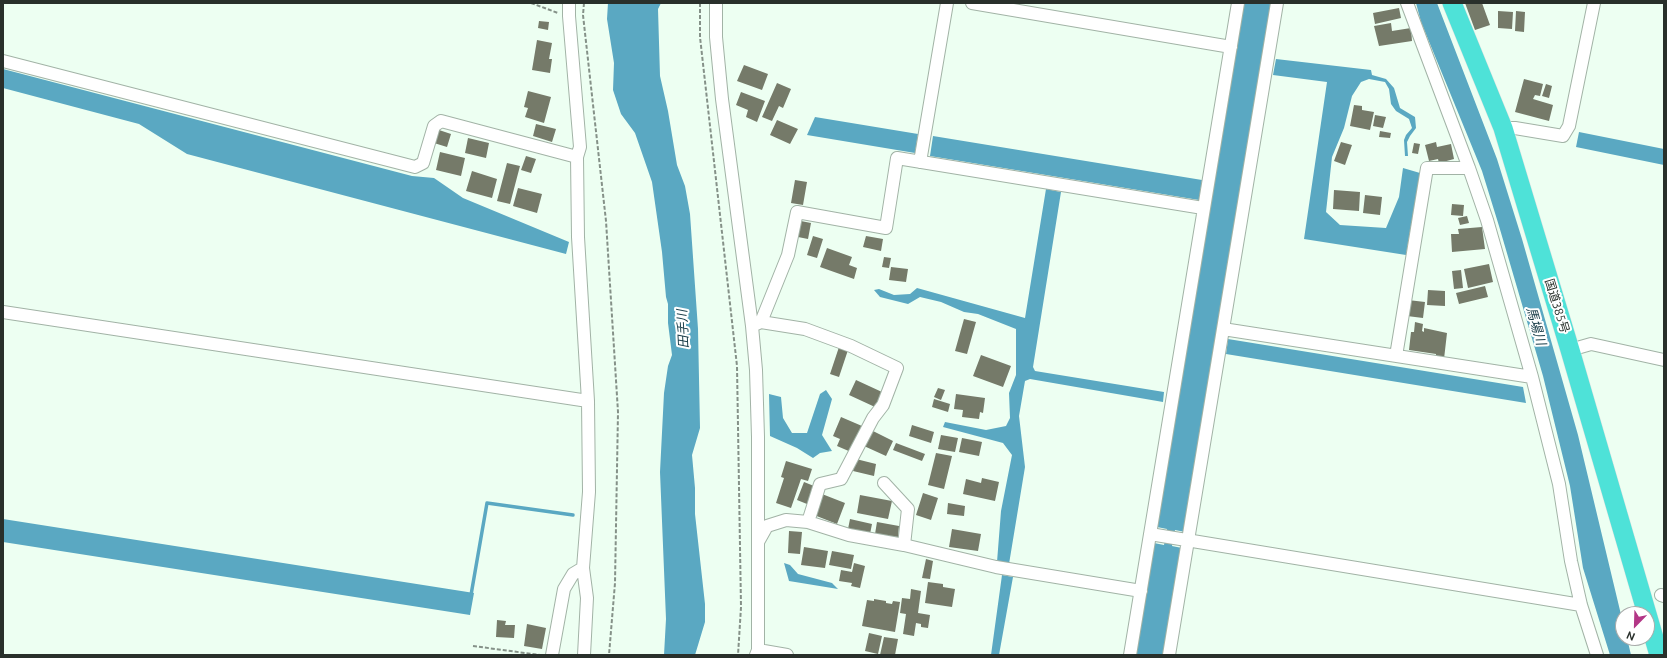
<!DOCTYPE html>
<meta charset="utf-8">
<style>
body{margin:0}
#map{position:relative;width:1667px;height:658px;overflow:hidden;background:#edfff2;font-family:Ubuntu,sans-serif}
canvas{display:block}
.frame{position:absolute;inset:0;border:4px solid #29302b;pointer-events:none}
.north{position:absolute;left:1615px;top:606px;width:40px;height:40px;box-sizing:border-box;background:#fff;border:1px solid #a9acaa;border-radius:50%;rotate:203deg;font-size:11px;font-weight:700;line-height:16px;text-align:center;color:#29302b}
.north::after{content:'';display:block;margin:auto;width:14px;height:18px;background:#b33686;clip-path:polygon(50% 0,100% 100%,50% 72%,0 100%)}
</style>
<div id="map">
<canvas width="1667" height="658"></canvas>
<div class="frame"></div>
<div class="north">N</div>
</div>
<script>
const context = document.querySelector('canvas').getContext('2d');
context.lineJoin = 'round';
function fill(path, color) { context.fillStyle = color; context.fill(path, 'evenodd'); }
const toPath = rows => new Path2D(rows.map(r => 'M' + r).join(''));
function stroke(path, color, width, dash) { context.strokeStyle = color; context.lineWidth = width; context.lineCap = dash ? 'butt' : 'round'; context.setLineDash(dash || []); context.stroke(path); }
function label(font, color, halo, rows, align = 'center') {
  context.font = font + ' Ubuntu,"Noto Sans JP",sans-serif'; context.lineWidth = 4; context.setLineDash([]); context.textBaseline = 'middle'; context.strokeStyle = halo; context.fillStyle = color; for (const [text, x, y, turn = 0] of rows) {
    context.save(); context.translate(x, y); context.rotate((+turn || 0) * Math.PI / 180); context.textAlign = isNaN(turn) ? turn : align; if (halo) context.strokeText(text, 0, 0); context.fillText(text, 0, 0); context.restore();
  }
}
const water = toPath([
 [608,3,661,3,658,9,660,76,668,111,677,165,685,186,690,214,698,329,700,428,692,455,695,488,695,514,705,604,705,622,695,655,664,655,666,619,660,472,664,393,668,366,672,355,668,323,668,304,666,297,662,252,652,182,635,133,621,114,613,90,614,63,607,19],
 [1244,3,1272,3,1185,532,1175,530,1172,546,1182,548,1164,655,1135,655,1154,543,1164,545,1167,529,1157,527],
 [1416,3,1437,3,1497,159,1522,239,1578,435,1623,623,1623,638,1627,638,1631,655,1610,655,1583,568,1570,486,1543,376,1499,226,1482,171,1421,22],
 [1276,59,1371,70,1372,75,1386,79,1394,88,1400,108,1415,117,1416,128,1410,136,1407,142,1408,156,1405,156,1404,140,1406,135,1412,128,1409,119,1396,111,1391,104,1389,89,1385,82,1369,79,1361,82,1352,96,1344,128,1332,157,1326,212,1340,225,1386,228,1399,197,1403,168,1420,173,1406,255,1304,239,1327,82,1273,75],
 [3,69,412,176,434,178,463,198,569,242,566,254,187,154,139,124,3,88],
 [815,117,918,134,915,153,807,135],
 [1579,132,1664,149,1664,165,1576,147],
 [933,136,1202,180,1199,200,930,156],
 [1046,189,1061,192,1033,367,1035,371,1164,392,1163,402,1030,379,1025,381,1019,416,1025,467,1009,564,997,562,1001,511,1012,455,1003,443,943,427,945,422,986,430,1006,426,1010,418,1009,393,1016,375,1016,329,978,314,964,312,941,302,920,297,908,304,880,297,874,290,879,289,894,295,910,294,917,288,1025,318],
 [1228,339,1523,387,1526,403,1226,354],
 [826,390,832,399,822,435,832,451,820,453,813,458,797,448,770,436,769,394,781,397,783,418,792,433,807,433,820,394],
 [3,519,474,593,470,615,3,542],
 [784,563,790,565,798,574,832,583,838,589,789,581],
 [1002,575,1013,577,999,655,991,655]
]);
const stream = toPath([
 [471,595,487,503,573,515]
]);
const building = toPath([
 [1465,3,1482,3,1490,25,1475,30],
 [1399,8,1401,18,1375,24,1373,13],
 [1498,11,1513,12,1512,29,1498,28],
 [1516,11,1525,12,1524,32,1515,31],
 [539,21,549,22,548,30,538,28],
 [1391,23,1392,31,1411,28,1412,41,1379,46,1374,26],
 [537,40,552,43,549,59,552,59,550,73,532,70],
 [744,65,768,74,762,90,737,81],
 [1524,79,1543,84,1540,96,1535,95,1533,99,1553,105,1549,121,1515,112],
 [777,83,791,89,783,108,779,106,772,121,762,117],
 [1546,84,1552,86,1549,98,1542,96],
 [528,91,551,97,544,123,525,117,528,108,524,107],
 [741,92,765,101,757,122,746,117,748,110,736,105],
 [1354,105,1362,106,1362,110,1374,112,1370,130,1350,126],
 [1375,115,1386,117,1383,128,1373,126],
 [777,120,798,129,790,144,770,135],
 [536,124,556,129,552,142,533,136],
 [439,130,451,134,447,147,434,143],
 [1380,131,1391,133,1390,138,1379,137],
 [468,138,489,143,486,158,465,153],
 [1341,142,1352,145,1345,165,1334,161],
 [1436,142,1437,147,1451,144,1454,159,1439,163,1438,159,1429,161,1425,145],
 [1414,143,1420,144,1418,154,1412,153],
 [440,152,465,158,461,176,436,170],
 [526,156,536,159,531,173,521,170],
 [507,163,520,166,510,204,497,201],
 [472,171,497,179,492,198,466,191],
 [795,180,807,182,803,205,791,203],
 [518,188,542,194,537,213,513,206],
 [1334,190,1360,192,1359,211,1333,209],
 [1365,195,1382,197,1380,215,1363,213],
 [1452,204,1464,205,1463,216,1451,215],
 [1467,216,1469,223,1460,225,1458,218],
 [801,221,811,223,808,239,798,237],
 [1482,227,1485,249,1452,252,1451,234,1459,234,1458,229],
 [813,236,823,239,817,258,807,255],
 [866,236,883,239,881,251,863,247],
 [827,248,852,257,849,265,857,268,854,279,820,267],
 [884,257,891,258,889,268,882,267],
 [1489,264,1493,282,1468,288,1464,269],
 [891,267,908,269,906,282,889,280],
 [1461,270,1463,288,1454,289,1452,271],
 [1485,286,1488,297,1459,304,1456,293],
 [1428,290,1445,291,1445,306,1427,305],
 [1408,300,1425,302,1423,318,1407,316],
 [964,319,976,322,967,354,955,351],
 [1415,322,1423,324,1422,331,1424,332,1424,328,1447,333,1444,359,1436,358,1436,354,1409,350,1411,332,1414,332],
 [839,347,848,350,839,377,830,374],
 [981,355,1011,366,1003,387,973,376],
 [856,380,882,392,875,407,849,395],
 [938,388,945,390,941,400,934,397],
 [956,394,985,398,983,413,980,412,979,419,962,417,963,410,954,409],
 [934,399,950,404,948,412,932,407],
 [841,417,862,426,851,452,837,446,840,439,833,436],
 [912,425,934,432,931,443,909,436],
 [871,430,893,441,886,456,864,446],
 [941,435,958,438,955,452,938,449],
 [962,438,982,442,979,456,959,452],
 [896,443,925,454,922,461,893,450],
 [936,453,952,456,944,489,928,485],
 [856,459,876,464,874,476,853,471],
 [786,461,812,469,808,481,801,479,791,508,776,503,784,478,781,477],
 [982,478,999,482,995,501,963,494,966,479,981,483],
 [804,482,814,486,807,504,797,500],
 [923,493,938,498,931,520,916,515],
 [822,494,845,503,837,524,814,515],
 [860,495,892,501,888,519,857,513],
 [948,503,965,506,964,516,947,514],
 [850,519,872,524,870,534,848,529],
 [877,522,899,526,898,537,875,534],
 [952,529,981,534,978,551,949,547],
 [789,531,802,532,800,554,788,553],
 [804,547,828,551,825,568,801,565],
 [832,551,854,555,851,569,829,565],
 [926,559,933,561,930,579,922,578],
 [854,563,865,566,860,588,851,586,852,583,839,581,841,570,852,572],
 [928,582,943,584,943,587,955,589,952,607,925,603],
 [911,589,921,591,918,613,930,615,928,628,921,627,921,624,916,623,914,636,903,634,906,614,900,613,902,598,910,599],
 [874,599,886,601,886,603,892,604,893,601,900,602,895,632,862,626,867,600,874,601],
 [497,620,506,621,505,625,515,625,514,638,496,637],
 [527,624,546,628,542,649,524,646],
 [869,633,882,636,878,654,865,651],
 [884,637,898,639,895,655,880,655]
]);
const path = toPath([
 [531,3,558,13],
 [584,3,583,15,606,221,618,412,615,583,609,655],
 [700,3,700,37,737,366,741,607,738,655],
 [473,646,540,655]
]);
const minor = toPath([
 [569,3,569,16,580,147,577,157,578,237,588,401,589,492,583,568,587,598,584,655],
 [716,3,716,37,722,99,752,326,756,370,758,437,758,650,756,655],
 [972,3,1231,47],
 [1407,3,1469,168,1487,220,1532,377,1559,484,1571,561,1581,605,1597,655],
 [3,61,415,167,423,163,434,126,441,121,577,157],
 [1503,128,1515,128,1563,136,1569,126,1594,3],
 [920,162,947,3],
 [3,312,588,401],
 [761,322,788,255,797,212,886,228,897,158,1203,208],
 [754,325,761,322,805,329,851,346,897,368,883,405,873,418,841,479,820,484,808,522],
 [1223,329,1532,377],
 [1570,350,1591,344,1664,360],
 [1396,356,1427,168,1469,168],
 [1150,534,1581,605],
 [758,542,767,526,786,520,808,522,849,535,904,545,908,509,884,483],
 [904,545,996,567,1141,591],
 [1661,595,1664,596],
 [552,655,564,589,573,574,583,568],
 [759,655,758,650,787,655],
 [1130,655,1238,3],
 [1169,655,1277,3]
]);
const trunk = toPath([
 [1452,3,1503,128,1570,350,1647,614],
 [1647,614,1659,655]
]);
const streetNames = [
 ["国道385号",1557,306,73]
];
const waterNames = [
 ["馬場川",1536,326,74],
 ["田手川",683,329,-93]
];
fill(water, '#5aa8c2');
stroke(stream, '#5aa8c2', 3.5);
fill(building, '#757a69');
stroke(minor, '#a2b3a6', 14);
stroke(trunk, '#e1e2e1', 20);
stroke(path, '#859188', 2, [4, 2]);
stroke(minor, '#fff', 12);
stroke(trunk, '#4ee2d8', 19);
label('12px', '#29302b', '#fff', streetNames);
label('italic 13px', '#163a46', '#fff', waterNames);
</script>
